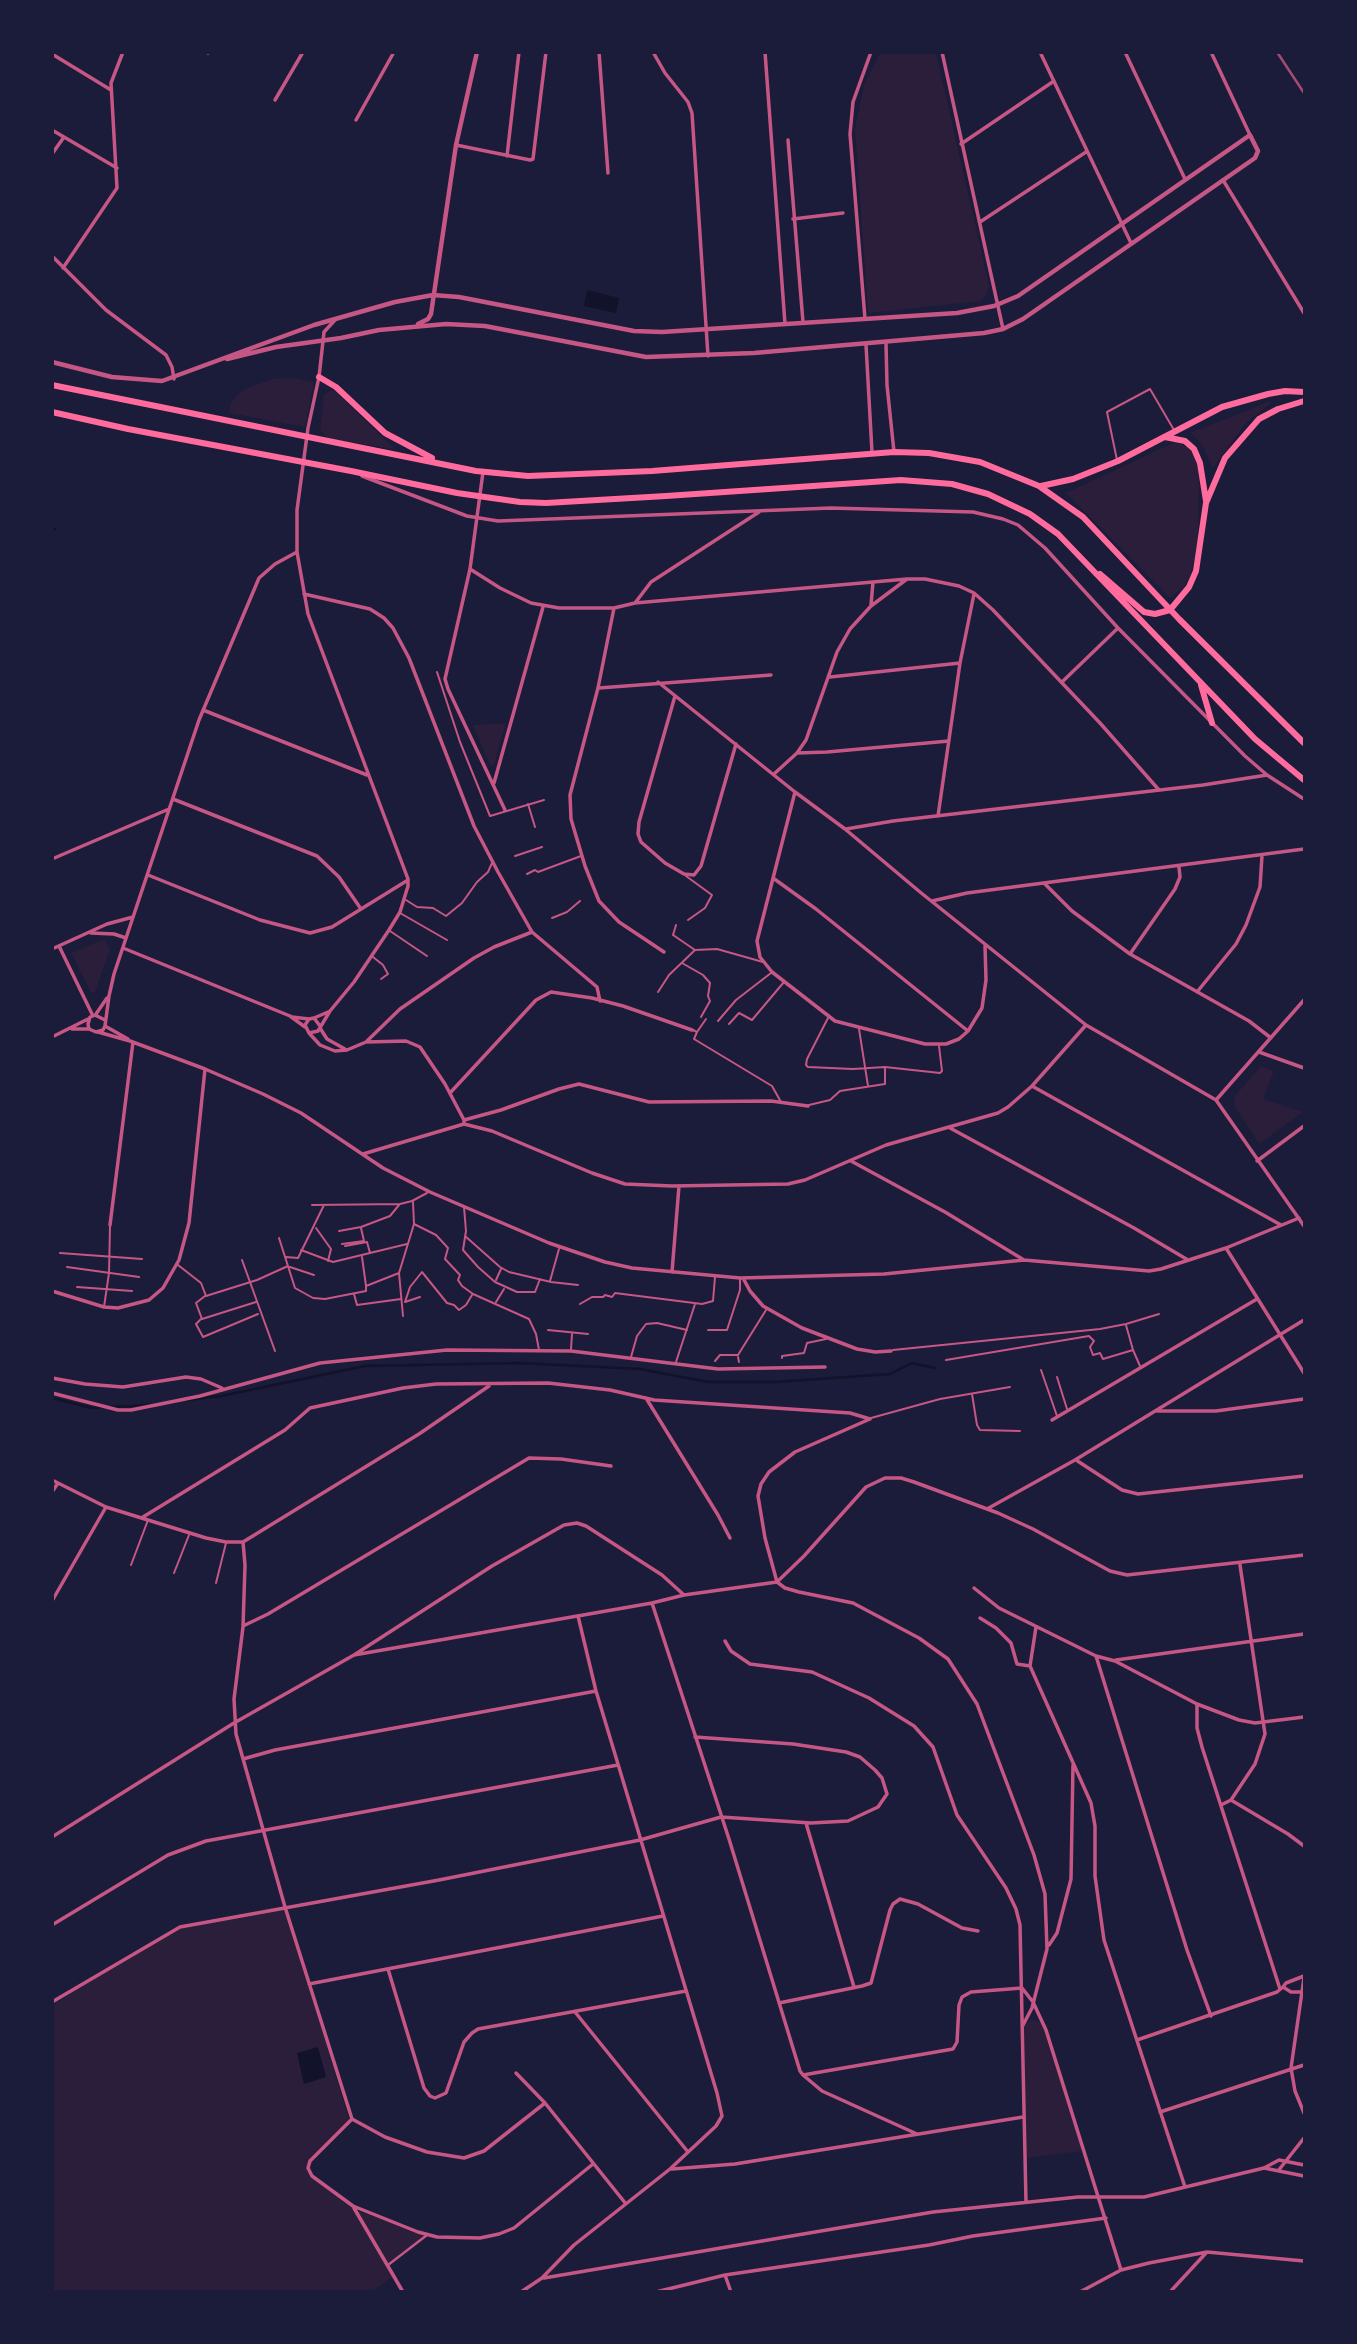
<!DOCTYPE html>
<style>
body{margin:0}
#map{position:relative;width:1357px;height:2344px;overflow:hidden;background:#1b1b3a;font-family:Georgia,serif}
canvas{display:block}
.frame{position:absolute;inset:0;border:54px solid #1b1b3a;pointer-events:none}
</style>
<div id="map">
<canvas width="1357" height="2344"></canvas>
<div class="frame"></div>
</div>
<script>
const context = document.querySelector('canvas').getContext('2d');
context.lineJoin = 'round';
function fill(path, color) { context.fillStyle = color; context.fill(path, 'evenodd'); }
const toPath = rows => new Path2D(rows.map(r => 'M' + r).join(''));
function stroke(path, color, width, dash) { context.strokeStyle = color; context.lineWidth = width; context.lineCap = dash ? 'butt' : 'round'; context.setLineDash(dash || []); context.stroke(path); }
const green = toPath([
 [880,53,936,53,989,285,987,294,981,301,868,313,855,128,864,85],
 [294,378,314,382,305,427,229,413,230,404,236,396,247,388,273,379],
 [331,390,336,392,395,449,329,439,320,430,324,395],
 [1268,402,1272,402,1246,423,1213,468,1202,444,1190,433],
 [1175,442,1186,446,1194,453,1199,469,1198,539,1191,573,1184,587,1170,598,1066,493],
 [506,723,494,765,490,765,473,725],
 [105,940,110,949,95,992,92,994,71,953,99,941],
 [1261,1066,1274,1071,1263,1099,1303,1112,1259,1144,1235,1107,1234,1097],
 [285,1907,349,2120,310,2161,309,2173,353,2207,394,2276,371,2292,53,2292,53,2005,170,1931],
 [1031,2019,1043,2023,1082,2151,1025,2158,1024,2026],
 [357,2211,381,2218,425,2235,388,2263]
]);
const water = toPath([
 [587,290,619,298,616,313,584,306],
 [318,2047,326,2077,304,2084,297,2053]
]);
const stream = toPath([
 [52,529,55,529],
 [52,1398,92,1408,104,1407],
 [187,1400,221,1396,365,1366,520,1363,640,1369,708,1382,775,1382,890,1374,912,1363,935,1368],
 [111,1407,149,1405]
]);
const service = toPath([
 [1117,460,1107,412,1150,389,1174,430],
 [437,672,460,742,490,816,544,800],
 [528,804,535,827],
 [515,856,542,847],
 [527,874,535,870,538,872,581,856],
 [686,876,712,895,705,908,688,920],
 [406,900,417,907,433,908,446,916,462,903,477,882,488,872,492,863],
 [400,913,447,940],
 [552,918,567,912,580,901],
 [676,925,673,935,695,950],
 [390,931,427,956],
 [373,957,383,965,388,974,381,979],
 [682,963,703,975,710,983,708,996,710,1001,701,1017],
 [658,992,669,975,695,950,717,949,763,962],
 [828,1018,807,1059,806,1065,808,1067,853,1069,885,1067,940,1073,942,1071,939,1046],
 [718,1021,736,1000,771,973],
 [729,1024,739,1013,752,1020,784,982],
 [859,1029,868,1086],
 [693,1030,697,1032,706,1019],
 [697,1032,694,1039,772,1086,781,1102],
 [809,1105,830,1100,840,1091,885,1084,885,1067],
 [312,1205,400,1204,412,1201,427,1193],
 [464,1207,466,1231,463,1250,478,1267,495,1282,517,1292,535,1292,540,1279],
 [414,1224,436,1235,448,1248,445,1259,460,1275,458,1280,462,1286,473,1294,529,1319,536,1334,539,1350],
 [316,1228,331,1249,328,1261],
 [339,1231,361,1227,390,1216,399,1205],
 [465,1236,500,1267,509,1272,551,1282,578,1285],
 [279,1238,295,1288,313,1298,325,1299,366,1291,366,1286,399,1273],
 [342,1244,364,1241,361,1228],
 [345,1246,367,1242,370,1253],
 [301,1250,333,1262,407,1244],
 [60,1253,142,1259],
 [286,1257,298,1258,324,1205],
 [362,1257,366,1286],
 [242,1260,275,1351],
 [178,1265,201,1283,206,1296,257,1280,288,1266],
 [67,1267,139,1277],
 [290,1267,314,1275],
 [496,1280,501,1269],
 [550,1281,559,1249],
 [77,1287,132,1291],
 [354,1294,357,1305,401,1299],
 [205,1296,196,1303,202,1319,256,1302],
 [405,1302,410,1287,422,1272,447,1303,454,1305,459,1310,466,1305,472,1295],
 [405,1302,420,1297],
 [496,1302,504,1289],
 [580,1304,592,1297,603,1297,605,1295,612,1297,615,1293,702,1304,713,1301,715,1277],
 [104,1307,109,1273,110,1226],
 [403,1316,399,1273,414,1224,413,1202],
 [201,1319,196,1324,203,1337,258,1314],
 [1126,1325,1133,1350,1140,1366],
 [548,1330,588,1334],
 [708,1330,727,1330,740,1290,740,1279],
 [571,1349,572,1334],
 [893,1350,1100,1329,1126,1324,1159,1314],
 [631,1357,637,1336,646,1324,657,1323,687,1330],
 [738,1357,739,1362],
 [782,1358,782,1356,804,1353,807,1343,826,1339],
 [946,1360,1089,1336,1094,1341,1090,1347,1093,1355,1100,1353,1103,1359,1133,1350],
 [715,1361,720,1355,738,1355,766,1310],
 [676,1362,695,1304],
 [1041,1370,1057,1416],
 [1057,1377,1067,1409],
 [972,1394,977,1425,980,1430,1020,1431],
 [871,1418,940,1399,1010,1387],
 [131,1565,148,1520],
 [174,1573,189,1535],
 [216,1583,226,1543]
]);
const pedestrian = toPath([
 [388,2265,427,2235]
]);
const minor = toPath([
 [599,52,608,173],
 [653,52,665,73,688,102,692,113,708,356],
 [765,52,785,324],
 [942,52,1003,329],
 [1040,52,1131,243],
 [1125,52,1185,179],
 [1211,52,1250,135],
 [208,53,208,52],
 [52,54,111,90],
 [275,100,303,52],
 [356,120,394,52],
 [52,130,117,168],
 [788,140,803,322],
 [961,144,1054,81],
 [456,145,530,160,533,159,546,52],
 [52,154,64,137],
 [507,156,519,52],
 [1223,180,1304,313],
 [793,219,843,213],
 [980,222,1086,152],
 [52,256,106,310,166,355,172,367,174,379],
 [63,268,117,188,111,83,123,52],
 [865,319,850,134,853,102,871,52],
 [886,344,887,385,894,452],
 [866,345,872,452],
 [483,472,470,569,445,679,448,689,505,810],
 [362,476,467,516,498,521,831,508,973,512,1003,519,1018,525,1045,548,1118,628,1245,756,1267,775,1304,799],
 [470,569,500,588,531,603,559,608,614,608,635,603,907,579,925,579,959,586,974,593,993,610,1100,723,1159,790],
 [304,594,370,609,384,618,393,628,409,658,474,826,498,872,532,932,597,987,600,1001],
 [635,603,651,582,759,512],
 [871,605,873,582],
 [614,608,598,688,570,795,571,819,585,866,599,901,619,922,664,952],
 [830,677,960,663],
 [658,682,795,792,845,829,920,892,1086,1025,1216,1100,1304,1226],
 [1062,682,1118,628],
 [599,688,771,675],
 [675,696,639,822,638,834,641,842,665,863,684,874,694,875,701,866,736,744],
 [203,710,367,775],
 [797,753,827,752,949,741],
 [774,774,797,753,806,740,837,652,850,629,871,606,907,579],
 [494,783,543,607],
 [795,792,757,941,760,957,772,972,835,1021,925,1044,946,1044,959,1039,968,1031,982,1008,986,980,985,946],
 [173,799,317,856,339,877,361,909],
 [938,816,960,663,974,594],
 [846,829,893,821,1203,785,1267,775],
 [52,859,169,809],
 [148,875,260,920,310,933,332,927,408,880],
 [773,878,816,909,968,1031],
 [1044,883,1072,911,1130,954,1249,1021,1271,1038],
 [932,901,967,893,1304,849],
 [91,933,114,934,126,938],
 [59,946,93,1016],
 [123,948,290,1016,305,1027],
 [52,949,107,924,133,917],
 [1130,954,1175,889,1180,877,1179,867],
 [1197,992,1236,944,1246,925,1260,887,1262,856],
 [96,1014,107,998],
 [292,1017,309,1019],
 [314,1018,328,1012],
 [105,1020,95,1015,90,1017,88,1024,89,1029,96,1032,103,1030,105,1026],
 [105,1026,109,996,114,974,199,720,259,578,275,564,297,552],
 [105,1026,128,1039],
 [320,1026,314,1018,309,1019,305,1025,309,1033,318,1031,330,1011,354,982,389,930,400,912,408,886,408,879,308,614,297,552,297,510,308,428,319,377,324,332,335,320],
 [320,1028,327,1039,345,1049],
 [72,1029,89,1029],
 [98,1032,130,1041,205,1069,263,1094,301,1113,383,1168,430,1192,549,1243,605,1262,632,1268,740,1278,884,1274,1024,1260,1149,1271,1161,1269,1226,1248,1299,1218],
 [309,1033,320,1045,335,1051,347,1050,366,1042,400,1009,474,958,494,947,532,932],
 [52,1037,88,1019],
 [366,1042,406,1041,420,1047,445,1084,464,1120],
 [1259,1052,1304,1068],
 [1032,1086,1281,1225],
 [450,1093,536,1000,551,992,592,998,623,1006,692,1030],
 [1216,1100,1304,1000],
 [464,1124,492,1131,592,1173,625,1184,672,1186,788,1184,805,1180,886,1145,998,1113,1008,1107,1032,1086,1086,1025],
 [950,1128,1134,1228,1188,1260],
 [363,1154,464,1124,464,1120,501,1110,559,1089,579,1084,649,1102,771,1101,808,1106],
 [851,1161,945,1212,1024,1260],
 [1257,1161,1304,1126],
 [110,1225,133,1042],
 [1226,1248,1304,1373],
 [672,1272,679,1186],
 [743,1278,750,1291,763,1306,802,1328,857,1349,875,1352,891,1351],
 [52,1291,104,1307,118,1308,149,1300,163,1288,179,1260,189,1223,205,1069],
 [52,1378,85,1384,123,1387,186,1377,201,1379,222,1388],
 [52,1393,118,1410,131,1410,200,1396,320,1363,447,1350,571,1351,718,1369,825,1367],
 [646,1398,718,1515,730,1538],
 [1157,1411,1216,1411,1304,1399],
 [870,1419,795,1452,769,1472,761,1484,758,1496,765,1538,777,1582,785,1588,799,1592,853,1603,919,1638,948,1659,977,1704,1034,1855,1045,1894,1047,1949,1032,2008,1022,2027],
 [1052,1420,1257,1299],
 [1076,1460,1122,1490,1138,1494,1304,1476],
 [52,1480,106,1507,206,1538,226,1542,243,1542],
 [52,1492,58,1483],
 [987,1509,1075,1460,1304,1320],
 [143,1517,285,1430,310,1408,403,1388,436,1384,548,1383,610,1390,654,1400,850,1413,870,1419],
 [243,1542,245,1565,243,1627,234,1699,236,1734,285,1907,352,2119],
 [243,1542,419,1434,489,1386],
 [974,1588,999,1608,1096,1656,1115,1661,1197,1704,1239,1720,1255,1723,1304,1717],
 [52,1601,106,1507],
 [652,1603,729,1839,800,2071,803,2075,822,2091,917,2134],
 [980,1618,996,1628,1011,1643,1017,1664,1030,1666,1091,1803,1095,1826,1095,1876,1104,1940,1185,2187],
 [243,1626,268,1614,529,1458,561,1459,611,1466],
 [725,1641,731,1651,750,1664,812,1672,869,1698,914,1726,933,1747,957,1815,1006,1888,1016,1909,1020,1925,1026,2202],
 [354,1655,652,1603,684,1595,777,1582,804,1556,866,1487,885,1478,901,1478,914,1482,998,1513,1033,1529,1110,1571,1127,1575,1304,1555],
 [1096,1656,1187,1950,1211,2016],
 [1116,1660,1304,1634],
 [1030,1666,1036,1627],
 [1197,1704,1197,1728,1202,1747,1280,1989],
 [243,1759,275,1750,596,1691],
 [1231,1800,1255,1764,1265,1734,1240,1565],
 [1223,1804,1231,1800,1288,1834,1304,1846],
 [806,1823,854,1987],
 [52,1837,234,1723,354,1655,492,1566,564,1525,577,1523,586,1526,662,1575,684,1595],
 [52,1925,168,1855,206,1841,618,1765],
 [1049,1945,1057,1933,1071,1879,1073,1765],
 [388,1969,424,2088,430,2096,435,2098,446,2093,464,2042,472,2033,478,2029,686,1991],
 [1304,1978,1291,2068,1295,2091,1304,2113],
 [309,1984,663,1916],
 [1283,1987,1286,1983,1304,1976],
 [52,2002,180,1927,439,1880,640,1840,721,1817,811,1823,848,1821,878,1807,887,1794,882,1778,875,1770,860,1757,846,1752,793,1744,695,1737],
 [779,2003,862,1986,871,1983,890,1910,893,1904,900,1899,918,1904,962,1928,978,1931],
 [575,2012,688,2152],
 [1137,2040,1277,1992,1283,1987,1291,1992,1302,1992],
 [516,2073,545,2103,626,2204],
 [803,2075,953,2049,957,2042,959,2005,962,1997,971,1992,1022,1988,1033,2002,1046,2030,1121,2270],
 [1160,2112,1304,2065],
 [352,2119,310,2161,308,2168,312,2176,353,2206,418,2232,437,2237,480,2238,499,2234,514,2228,593,2164],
 [352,2119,385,2137,427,2152,464,2158,484,2151,545,2103],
 [1264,2168,1304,2176],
 [672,2169,735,2164,1023,2117],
 [1278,2171,1304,2138],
 [354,2208,403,2292],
 [725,2275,731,2292],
 [544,2278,933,2212,1078,2197,1144,2197,1264,2168,1279,2160,1304,2165],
 [521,2292,542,2278,574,2245,670,2169,716,2126,722,2116,717,2093,596,1691,578,1616],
 [656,2292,725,2275,929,2245,973,2236,1106,2218],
 [1080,2292,1121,2270,1149,2263,1207,2252,1304,2261],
 [1170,2292,1206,2253]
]);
const tertiary = toPath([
 [418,324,428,319,431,314,456,145,477,52],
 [52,362,112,377,162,381,314,325,395,302,433,295,459,297,634,331,662,332,957,313,994,306,1018,296,1250,135,1258,151,1255,158,1023,319,1003,329,984,333,754,353,646,357,485,326,446,324,379,330,341,338,276,347,227,359]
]);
const primary = toPath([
 [319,377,336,387,385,433,432,458],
 [52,385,476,471,528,476,652,471,894,452,929,453,980,462,1039,486,1083,517,1179,619,1304,743],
 [52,412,128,429,351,471,457,493,520,502,546,503,666,496,901,480,952,484,988,494,1030,514,1058,534,1255,739,1304,780],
 [1165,437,1185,441,1194,449,1200,463,1206,501],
 [1041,486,1073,479,1118,461,1222,407,1268,394,1285,391,1304,392],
 [1100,574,1144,612,1155,614,1170,610,1189,587,1196,571,1206,503,1225,458,1259,419,1278,409,1304,401],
 [1201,685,1212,723]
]);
const rail = toPath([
 [1277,52,1304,93]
]);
fill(green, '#2a1e3b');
fill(water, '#12122b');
stroke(stream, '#12122b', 2.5);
stroke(service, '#c65784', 2);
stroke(pedestrian, '#c65784', 2.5);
stroke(minor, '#c65784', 3.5);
stroke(tertiary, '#c65784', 4.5);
stroke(primary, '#ff6b9d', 6);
stroke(rail, '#a44b75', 2.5);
</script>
